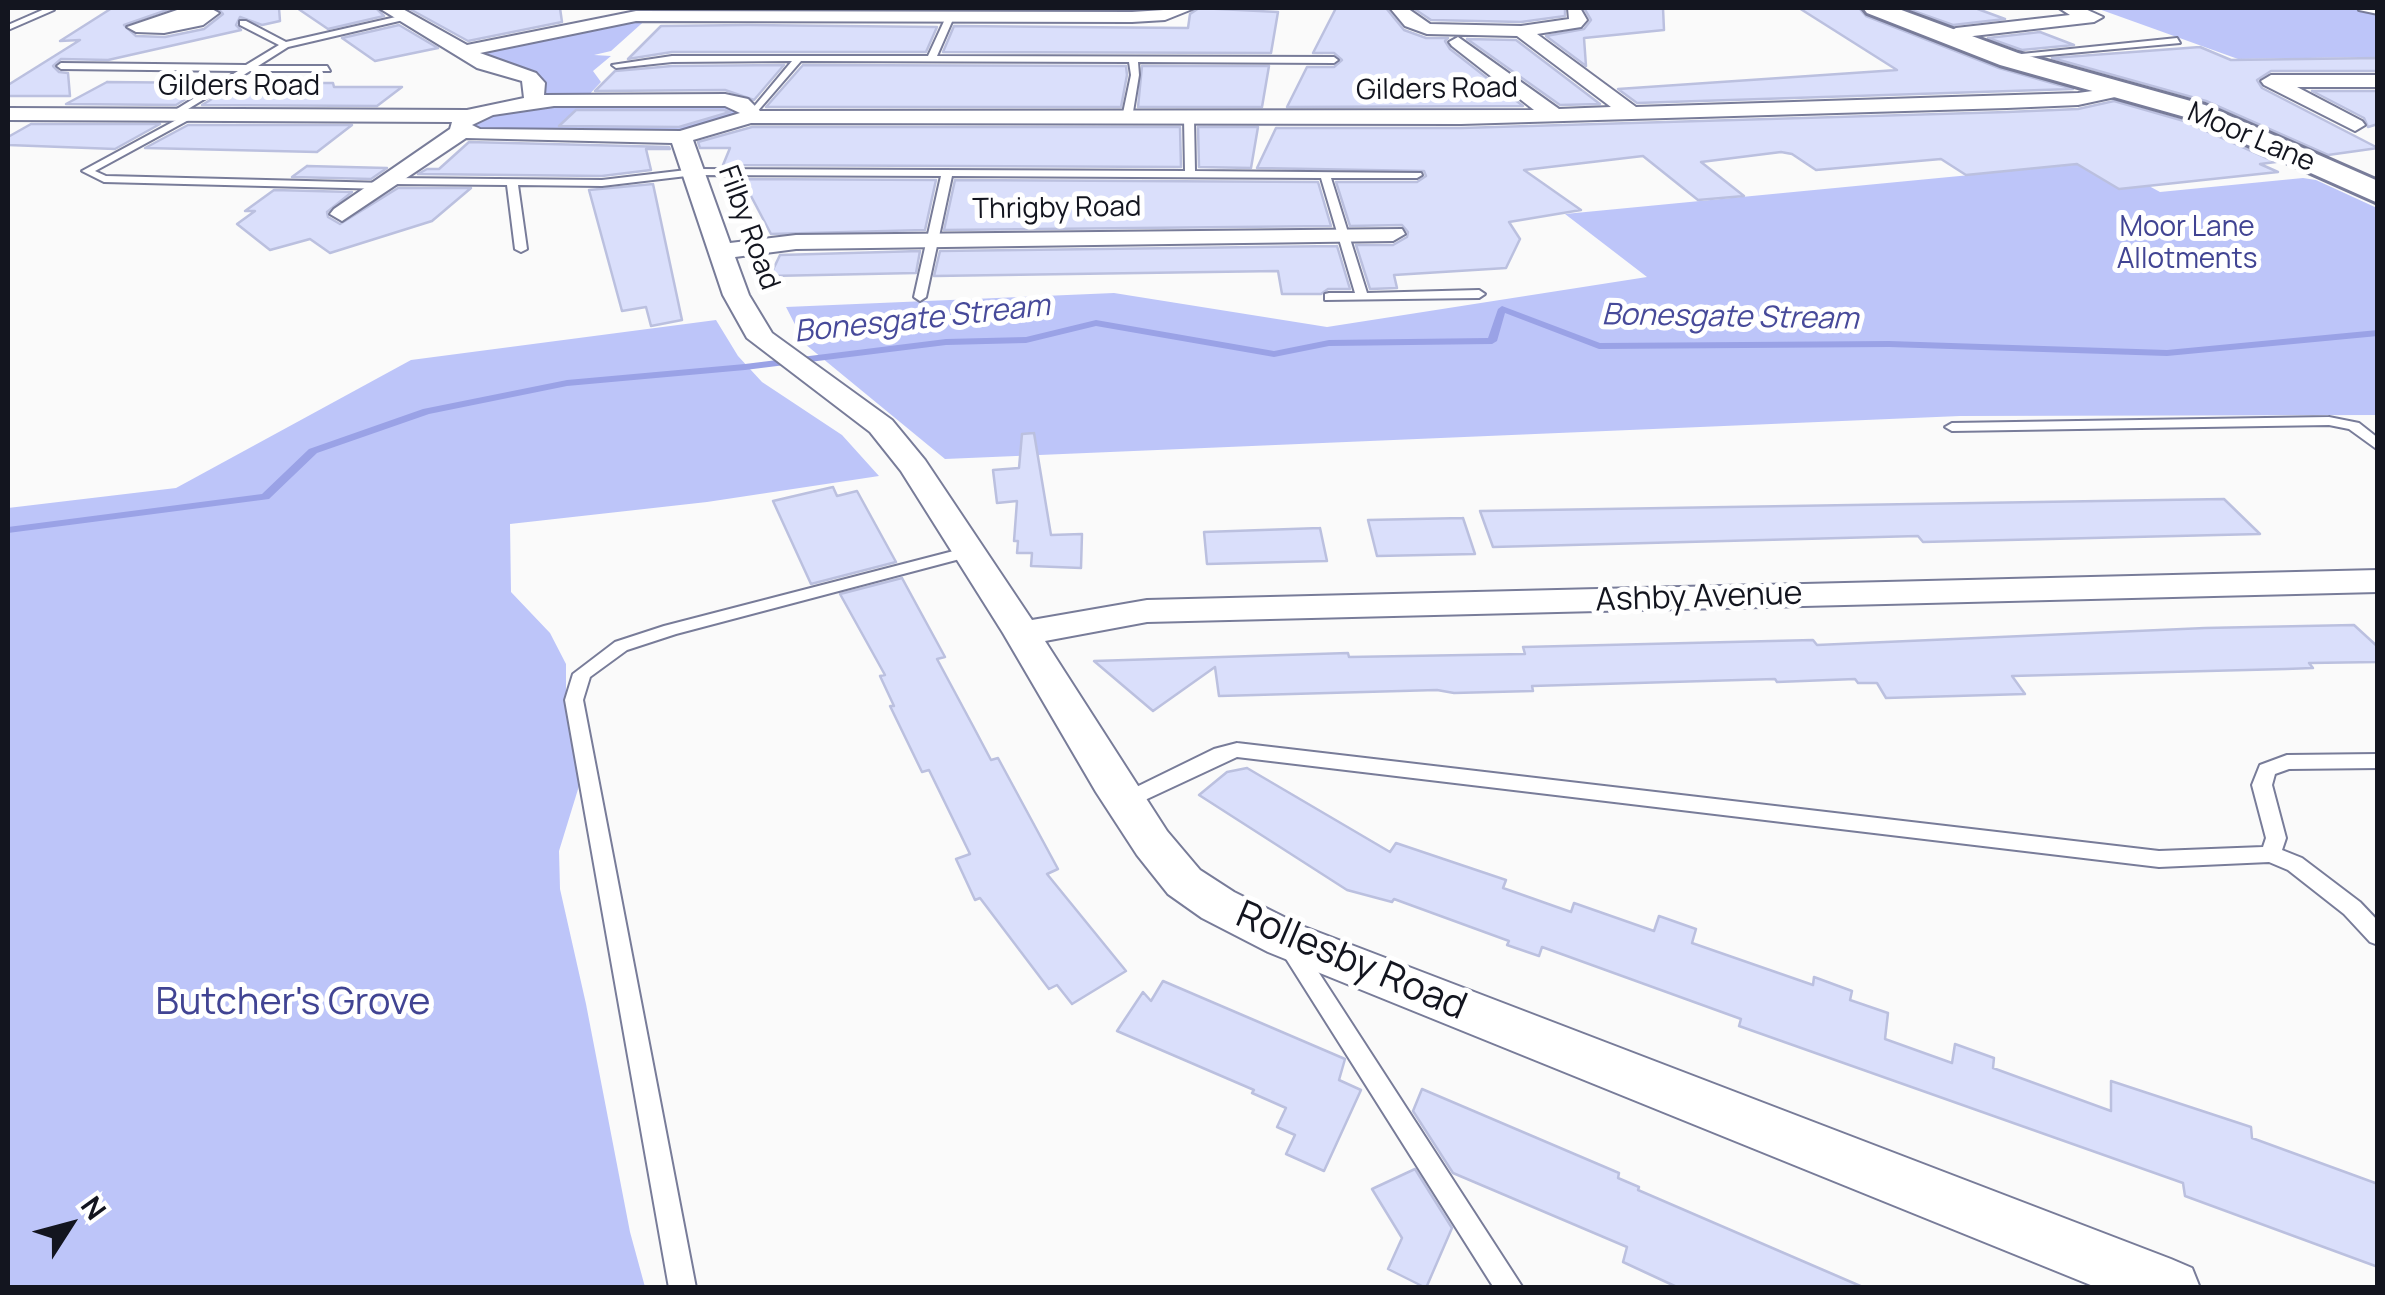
<!DOCTYPE html>
<style>
body{margin:0}
#map{position:relative;width:2385px;height:1295px;overflow:hidden;background:#fafafa;font-family:Manrope,sans-serif}
canvas{display:block}
.frame{position:absolute;inset:0;border:10px solid #13151f;pointer-events:none}
.north{position:absolute;left:20px;top:1175px;width:100px;height:100px;-webkit-text-stroke:8px #fff;paint-order:stroke;rotate:54deg;font-size:28px;font-weight:700;line-height:40px;text-align:center;color:#13151f}
.north::after{content:'';display:block;margin:auto;width:35px;height:45px;background:#13151f;clip-path:polygon(50% 0,100% 100%,50% 72%,0 100%)}
</style>
<div id="map">
<canvas width="2385" height="1295"></canvas>
<div class="frame"></div>
<div class="north">N</div>
</div>
<script>
const context = document.querySelector('canvas').getContext('2d');
context.lineJoin = 'round';
function fill(path, color) { context.fillStyle = color; context.fill(path, 'evenodd'); }
const toPath = rows => new Path2D(rows.map(r => 'M' + r).join(''));
function stroke(path, color, width, dash) { context.strokeStyle = color; context.lineWidth = width; context.lineCap = dash ? 'butt' : 'round'; context.setLineDash(dash || []); context.stroke(path); }
function label(font, color, halo, rows, align = 'center') {
  context.font = font + ' Manrope,sans-serif'; context.lineWidth = 10; context.setLineDash([]); context.textBaseline = 'middle'; context.strokeStyle = halo; context.fillStyle = color; for (const [text, x, y, turn = 0] of rows) {
    context.save(); context.translate(x, y); context.rotate((+turn || 0) * Math.PI / 180); context.textAlign = isNaN(turn) ? turn : align; if (halo) context.strokeText(text, 0, 0); context.fillText(text, 0, 0); context.restore();
  }
}
const green = toPath([
 [2096,8,2358,8,2377,14,2377,57,2238,59],
 [650,16,611,51,594,55,611,56,593,71,601,82,586,98,725,100,750,110,705,133,476,135,461,122,534,101,535,84,465,51],
 [2105,162,2160,192,2303,178,2316,180,2377,208,2377,415,1960,416,945,459,805,344,786,307,1114,293,1327,327,1647,277,1565,214],
 [716,320,738,356,762,382,842,435,879,476,707,502,510,524,511,592,550,633,566,664,566,708,579,786,559,851,560,889,586,1004,630,1232,645,1287,8,1287,8,508,176,488,411,360]
]);
const stream = toPath([
 [1502,306,1600,343,1889,341,2167,350,2378,330,2378,336,2167,356,1889,347,1599,349,1505,313,1497,341,1492,344,1329,346,1274,357,1096,326,1026,343,946,345,745,370,567,386,429,414,317,453,269,499,8,533,8,527,262,494,309,449,423,409,567,380,745,364,946,339,1026,337,1096,320,1274,351,1329,340,1488,338,1498,309,1502,306]
]);
const building = toPath([
 [112,8,173,8,124,25,136,36,165,37,204,29,223,14,217,8,279,8,280,21,262,25,240,17,236,25,241,30,108,60,61,59,53,66,59,72,68,73,70,96,8,96,8,85,80,40,60,41,112,8],
 [297,8,376,8,384,16,328,29,297,8],
 [408,8,560,8,562,22,468,41,408,8],
 [1199,8,1278,12,1271,53,943,52,954,26,1188,28,1190,14,1199,8],
 [1336,8,1386,8,1404,30,1426,38,1448,38,1445,41,1450,49,1523,106,1287,107,1307,67,1334,67,1342,60,1334,53,1313,53,1336,8],
 [1413,8,1565,8,1565,16,1521,22,1431,20,1413,8],
 [1584,8,1663,8,1664,30,1584,38,1586,66,1546,36,1584,29,1591,20,1584,8],
 [1799,8,1859,8,1866,16,1999,68,2073,89,1637,103,1618,89,1897,70,1799,8],
 [1905,8,1975,8,2005,19,1953,25,1905,8],
 [399,25,438,48,375,61,342,38,399,25],
 [661,26,748,25,937,27,926,52,672,52,628,59,661,26],
 [2040,32,2074,45,2022,50,1988,38,2040,32],
 [1467,39,1516,40,1600,104,1560,105,1467,39],
 [2200,47,2231,60,2378,58,2378,71,2271,71,2257,80,2262,88,2378,148,2328,155,2206,101,2052,58,2200,47],
 [784,65,754,100,725,90,595,91,615,71,672,66,784,65],
 [803,65,1126,66,1127,75,1121,107,766,107,803,65],
 [1142,66,1269,66,1262,107,1138,107,1142,66],
 [107,82,212,83,176,105,66,104,107,82],
 [238,83,333,83,334,87,402,87,377,106,202,105,238,83],
 [2312,91,2378,91,2378,124,2368,127,2364,118,2312,91],
 [2114,101,2184,121,2276,162,2260,164,2278,172,2119,189,2077,164,1966,175,1941,159,1816,170,1792,154,1781,152,1701,162,1744,196,1698,200,1643,156,1524,170,1581,210,1509,222,1520,239,1506,268,1394,275,1397,288,1370,289,1356,245,1393,245,1407,237,1408,232,1402,225,1350,226,1336,182,1417,182,1426,176,1424,171,1257,168,1276,128,1461,128,2007,112,2078,109,2114,101],
 [576,110,724,110,730,112,679,127,559,126,576,110],
 [31,124,160,124,115,149,8,145,8,137,31,124],
 [188,125,352,125,317,152,145,148,188,125],
 [752,127,1180,127,1181,167,723,165,730,148,700,148,698,142,752,127],
 [1198,127,1258,127,1251,168,1199,167,1198,127],
 [469,142,669,147,670,149,646,149,651,170,602,176,418,174,427,169,439,169,469,142],
 [307,166,387,168,371,179,292,177,307,166],
 [742,179,936,180,925,230,771,234,742,179],
 [955,180,1318,182,1331,226,944,230,955,180],
 [653,184,682,320,651,326,646,307,622,311,589,190,653,184],
 [398,188,471,188,432,221,330,253,310,239,270,250,237,224,255,211,245,211,274,190,352,192,327,212,328,217,340,224,398,188],
 [1337,246,1350,289,1328,289,1321,294,1282,294,1278,271,934,276,940,251,1337,246],
 [920,251,916,273,770,276,780,255,920,251],
 [1034,433,1051,535,1082,534,1081,568,1031,566,1032,553,1017,553,1018,541,1014,541,1017,501,997,503,993,470,1019,468,1022,434,1034,433],
 [833,487,837,496,857,491,896,562,811,584,773,501,833,487],
 [2224,499,2260,534,1923,542,1918,536,1493,547,1480,511,2224,499],
 [1463,518,1475,554,1377,556,1368,520,1463,518],
 [1320,528,1327,561,1207,564,1204,532,1320,528],
 [902,578,945,657,937,659,973,726,991,760,998,758,1058,869,1047,874,1126,971,1072,1004,1057,985,1049,989,980,898,975,900,956,859,970,854,929,770,922,772,890,706,894,706,880,676,885,675,840,594,902,578],
 [2354,625,2378,647,2378,662,2309,663,2313,668,2286,669,2012,676,2025,694,1886,698,1877,683,1858,683,1855,679,1777,682,1775,679,1532,686,1533,691,1454,693,1437,690,1219,696,1215,667,1153,711,1094,661,1348,653,1349,657,1525,654,1523,647,1813,640,1817,645,2205,628,2354,625],
 [1247,768,1390,852,1396,843,1506,880,1503,888,1571,912,1574,903,1654,931,1659,916,1696,929,1692,943,1813,985,1814,977,1852,991,1850,1000,1888,1013,1885,1039,1952,1063,1955,1044,1994,1058,1993,1068,2111,1111,2111,1081,2251,1127,2252,1138,2378,1184,2378,1267,2185,1196,2183,1183,1739,1026,1741,1019,1542,947,1539,956,1507,945,1509,941,1394,899,1392,902,1347,890,1199,795,1227,772,1247,768],
 [1163,981,1345,1059,1339,1080,1361,1090,1324,1171,1286,1154,1295,1135,1277,1127,1286,1108,1252,1093,1254,1090,1117,1031,1143,992,1151,1001,1163,981],
 [1422,1089,1619,1173,1618,1178,1639,1187,1638,1190,1865,1288,1679,1288,1623,1262,1627,1247,1453,1173,1413,1111,1422,1089],
 [1415,1169,1452,1228,1426,1288,1388,1269,1402,1238,1372,1189,1415,1169]
]);
const lane = toPath([
 [47,8,54,10,8,30,8,25,47,8],
 [2358,8,2378,9,2378,14,2359,10,2358,8],
 [409,14,412,18,288,47,258,66,327,66,330,71,250,71,175,117,170,114,172,112,238,71,61,69,57,66,61,63,246,65,279,45,240,25,240,21,246,21,286,42,409,14],
 [950,15,954,17,937,56,1334,57,1338,60,1334,63,1138,62,1139,75,1132,118,1127,121,1122,118,1131,75,1129,62,801,61,750,120,745,117,747,115,792,61,672,62,616,68,612,65,672,56,928,56,946,17,950,15],
 [2177,38,2180,43,2016,58,2012,55,2177,38],
 [191,112,194,113,194,117,95,171,106,176,386,183,391,186,386,189,104,182,82,171,191,112],
 [1189,115,1194,118,1195,171,1421,173,1422,175,1417,178,1331,178,1367,293,1479,290,1485,294,1479,298,1325,300,1325,294,1329,293,1355,293,1321,178,952,176,926,297,920,301,914,297,941,176,695,175,602,186,518,185,527,249,521,252,515,249,507,185,392,184,387,181,392,178,602,180,695,169,1185,171,1184,118,1189,115],
 [2329,417,2359,423,2378,438,2378,450,2349,429,2329,425,1952,431,1945,427,1952,423,2329,417],
 [969,547,975,549,977,552,975,555,676,634,627,650,590,677,583,700,696,1288,669,1288,565,700,573,674,615,642,664,626,969,547],
 [1237,743,2159,851,2263,847,2266,838,2252,785,2260,765,2287,755,2378,754,2378,768,2289,769,2275,774,2272,785,2286,838,2282,850,2302,858,2360,902,2378,921,2378,945,2370,942,2344,914,2288,870,2269,862,2159,867,1237,757,1132,806,1125,808,1118,806,1115,801,1118,796,1214,749,1237,743],
 [1291,939,1299,942,1523,1288,1494,1288,1283,954,1280,948,1283,942,1291,939]
]);
const street = toPath([
 [183,8,210,8,219,13,203,25,164,33,136,32,127,27,183,8],
 [379,8,401,8,467,45,636,11,1132,12,1195,8,1165,20,1132,22,636,21,480,53,536,73,545,83,544,95,725,94,748,99,760,111,1534,110,1452,46,1449,42,1458,37,1559,109,1611,107,1517,36,1427,34,1405,26,1390,8,1407,8,1430,24,1521,26,1569,19,1568,8,1580,8,1587,20,1581,27,1537,34,1636,107,2078,93,2129,86,2129,94,2078,105,2007,108,1461,124,751,123,693,140,730,243,796,235,1402,229,1405,234,1393,241,796,249,735,257,749,295,772,333,892,420,925,460,1032,620,1147,600,2378,570,2378,592,1147,622,1045,641,1167,831,1200,870,1234,892,1302,926,2171,1259,2192,1268,2200,1288,2098,1288,1268,952,1202,918,1168,894,1137,855,1096,792,1003,633,901,471,870,432,747,338,723,295,672,143,466,138,342,221,330,214,334,209,450,129,452,122,8,120,8,108,467,110,524,98,522,81,477,68,379,8],
 [554,106,725,106,740,113,680,131,480,129,472,125,493,115,554,106],
 [2059,8,2083,8,2103,17,2094,22,1956,38,1947,33,1956,28,2070,15,2059,8],
 [2271,75,2378,75,2378,87,2297,87,2362,121,2365,125,2355,131,2264,85,2261,81,2271,75]
]);
const secondary = toPath([
 [1863,8,1896,8,2018,53,2205,105,2378,181,2378,203,2185,117,2000,65,1867,13,1863,8]
]);
const farStreetnames = [
 ["Gilders Road",239,87],
 ["Gilders Road",1437,90,-1],
 ["Moor Lane",2251,138,23],
 ["Thrigby Road",1057,209,-1],
 ["Filby Road",748,228,70]
];
const farParknames = [
 ["Moor Lane",2187,228],
 ["Allotments",2187,260]
];
const farWaternames = [
 ["Bonesgate Stream",1730,318,1],
 ["Bonesgate Stream",922,320,-6]
];
const streetNames = [
 ["Ashby Avenue",1699,598,-2]
];
const nearStreetnames = [
 ["Rollesby Road",1351,962,23]
];
const nearParknames = [
 ["Butcher's Grove",293,1003]
];
fill(green, '#bdc5f9');
fill(stream, '#9aa2e6');
fill(building, '#dadffb');
stroke(building, '#bbc0df', 2.5);
stroke(lane, '#787c99', 4);
stroke(street, '#787c99', 4);
stroke(secondary, '#787c99', 6);
fill(lane, '#fff');
fill(street, '#fff');
fill(secondary, '#fff');
label('28px', '#13151f', '#fff', farStreetnames);
label('28px', '#414493', '#fff', farParknames);
label('italic 30px', '#474a9a', '#fff', farWaternames);
label('32px', '#13151f', '#fff', streetNames);
label('38px', '#13151f', '#fff', nearStreetnames);
label('38px', '#414493', '#fff', nearParknames);
</script>
